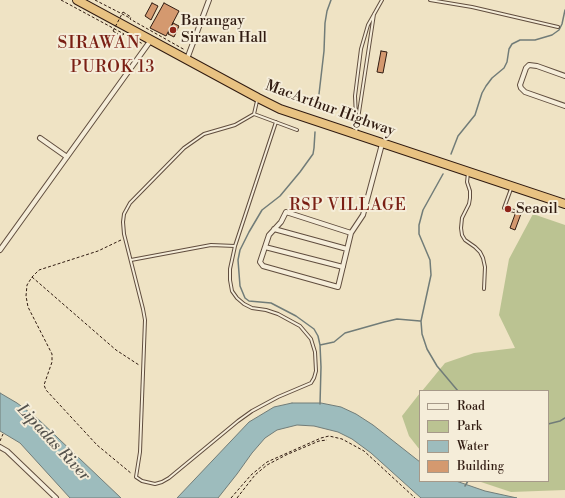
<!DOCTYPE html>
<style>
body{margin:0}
#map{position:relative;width:565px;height:498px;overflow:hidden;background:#efe3c4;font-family:"Libre Bodoni",serif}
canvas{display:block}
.legend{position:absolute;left:419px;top:390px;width:130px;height:92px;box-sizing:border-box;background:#f5edd9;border:1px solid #a69989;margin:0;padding:5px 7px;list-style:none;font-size:12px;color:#301b11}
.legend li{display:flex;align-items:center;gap:8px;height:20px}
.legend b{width:20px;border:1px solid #a69989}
</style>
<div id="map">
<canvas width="565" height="498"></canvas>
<ul class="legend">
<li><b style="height:5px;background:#f5edd9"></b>Road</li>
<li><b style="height:11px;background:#bbc392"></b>Park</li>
<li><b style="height:11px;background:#9dbcbd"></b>Water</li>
<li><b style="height:11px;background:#d4996f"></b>Building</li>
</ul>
</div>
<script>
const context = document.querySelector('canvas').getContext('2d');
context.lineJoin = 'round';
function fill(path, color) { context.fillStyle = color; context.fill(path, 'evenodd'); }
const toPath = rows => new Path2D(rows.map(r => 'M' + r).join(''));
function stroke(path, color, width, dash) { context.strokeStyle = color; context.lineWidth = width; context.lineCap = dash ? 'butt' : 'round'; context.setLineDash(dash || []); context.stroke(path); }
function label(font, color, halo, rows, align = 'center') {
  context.font = font + ' "Libre Bodoni",serif'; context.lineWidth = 4; context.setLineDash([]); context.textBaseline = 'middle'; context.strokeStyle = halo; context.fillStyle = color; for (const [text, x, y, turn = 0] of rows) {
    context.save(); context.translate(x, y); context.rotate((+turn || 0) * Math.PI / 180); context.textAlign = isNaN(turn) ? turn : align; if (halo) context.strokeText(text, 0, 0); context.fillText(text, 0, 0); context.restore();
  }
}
const green = toPath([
 [533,214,565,225,565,490,511,492,478,481,548,481,548,391,422,391,445,363,474,353,515,348,499,315,509,259],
 [420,393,420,450,409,436,402,416]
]);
const water = toPath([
 [0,393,17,403,37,418,121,498,70,498,20,443,0,431,0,393],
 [292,403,321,403,341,407,356,414,373,425,420,462,420,481,456,481,485,491,517,498,421,498,371,453,352,439,338,432,314,426,297,425,277,430,265,438,252,453,237,474,218,498,177,498,249,422,274,407,292,403]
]);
const stream = toPath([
 [319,94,324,51,325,23,327,11,331,0],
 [315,132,314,148,313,154,300,172,280,196,262,210,249,232,240,250,238,260,240,286,245,298,249,301,271,303,296,316,314,329,318,336,320,345,321,367,320,404],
 [451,154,458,136,475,115,482,93,486,86,492,78,504,68,507,62,509,49,512,44,520,40,535,40,552,35,559,30,562,24,565,10],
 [443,174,423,210,419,225,419,234,430,260,431,275,421,321,422,334,427,349,437,366,458,391],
 [320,345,334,342,345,333,384,322,397,319,420,321],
 [548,424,560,421,565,418],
 [465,486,468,481]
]);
const building = toPath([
 [152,3,158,6,151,20,145,16,152,3],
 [164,3,179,11,166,36,150,28,164,3],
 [173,23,179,26,174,37,168,34,173,23],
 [381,51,387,52,383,73,377,72,381,51],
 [517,209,522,211,515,230,510,228,517,209]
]);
const path = toPath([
 [61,0,124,34],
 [95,0,130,18],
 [123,12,131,17,130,19,185,50],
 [113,31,121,36,124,34,143,44],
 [121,240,98,251,39,270,32,277,27,285,26,296,28,307,52,354,52,362,44,385,46,390,97,445,132,474],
 [32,277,116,350,139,365],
 [0,441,3,434],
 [231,498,251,475,267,462,321,438,329,436,342,439,364,451,415,498],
 [237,498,255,475,267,465,286,455,319,441,327,440]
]);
const lane = toPath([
 [430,0,472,7,558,27],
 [257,101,254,114,235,125,204,134,184,148,130,203,124,214,123,222,124,234,143,309,145,320,140,452,136,477,142,481,155,484,162,482,169,478,238,421,252,411,278,397,311,383,314,378,316,371,315,352,311,339,300,326,278,314,266,310,252,308,244,304,237,298,232,291,230,280,230,269,235,246,276,122],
 [254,114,297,130],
 [358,124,356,117,355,96,361,49,368,25,382,0],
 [356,132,374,14],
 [468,173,467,182,470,191,470,198,469,204,462,218,461,228,462,235,465,240,475,247,480,252,483,258,485,267,484,289],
 [511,189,504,208,514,211],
 [131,260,211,245,235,246]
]);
const street = toPath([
 [187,59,209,0],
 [565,76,537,66,529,65,526,68,520,85,521,88,525,92,565,106],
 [40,138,67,157],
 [274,229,347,249],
 [351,233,286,212,281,222,269,235,260,262,263,266,338,287,351,233,363,215,382,144],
 [265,247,343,267],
 [0,250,151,40],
 [0,447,7,451,56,498]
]);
const highway = toPath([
 [77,0,258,98,280,109,565,204]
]);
const pathBridge = toPath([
 [113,31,123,12]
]);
const markers = [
 [173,30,4,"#8f2418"],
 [508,209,4,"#8f2418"]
];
const poiNames = [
 ["Barangay",181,21],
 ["Sirawan Hall",181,38],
 ["Seaoil",516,209]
];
const streetNames = [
 ["MacArthur Highway",330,109,20]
];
const neighbourhoodNames = [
 ["PUROK 13",113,68],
 ["RSP VILLAGE",348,206]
];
const waterNames = [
 ["Lipadas River",53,443,47]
];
const quarterNames = [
 ["SIRAWAN",99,44]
];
fill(green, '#bbc392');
fill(water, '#9dbcbd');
stroke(water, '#717c78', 1);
stroke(stream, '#717c78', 1.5);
fill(building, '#d4996f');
stroke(building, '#301b11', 1);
stroke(lane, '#604d3e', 4);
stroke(street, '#604d3e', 6);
stroke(highway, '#301b11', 10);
stroke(path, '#301b11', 1, [3, 2]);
stroke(lane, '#f5edd9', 2);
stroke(street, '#f5edd9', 4);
stroke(highway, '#e8c282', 8);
stroke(pathBridge, '#301b11', 1, [3, 2]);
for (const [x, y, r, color] of markers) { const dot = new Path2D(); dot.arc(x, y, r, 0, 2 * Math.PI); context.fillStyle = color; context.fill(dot); stroke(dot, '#f5edd9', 1.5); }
label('15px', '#301b11', '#f5edd9', poiNames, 'left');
label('15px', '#301b11', '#f5edd9', streetNames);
context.letterSpacing = '1px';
label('16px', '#7a1f14', '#f5edd9', neighbourhoodNames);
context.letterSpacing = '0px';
label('italic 16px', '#56534d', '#f5edd9', waterNames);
context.letterSpacing = '1px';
label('17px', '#7a1f14', '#f5edd9', quarterNames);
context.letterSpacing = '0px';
</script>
